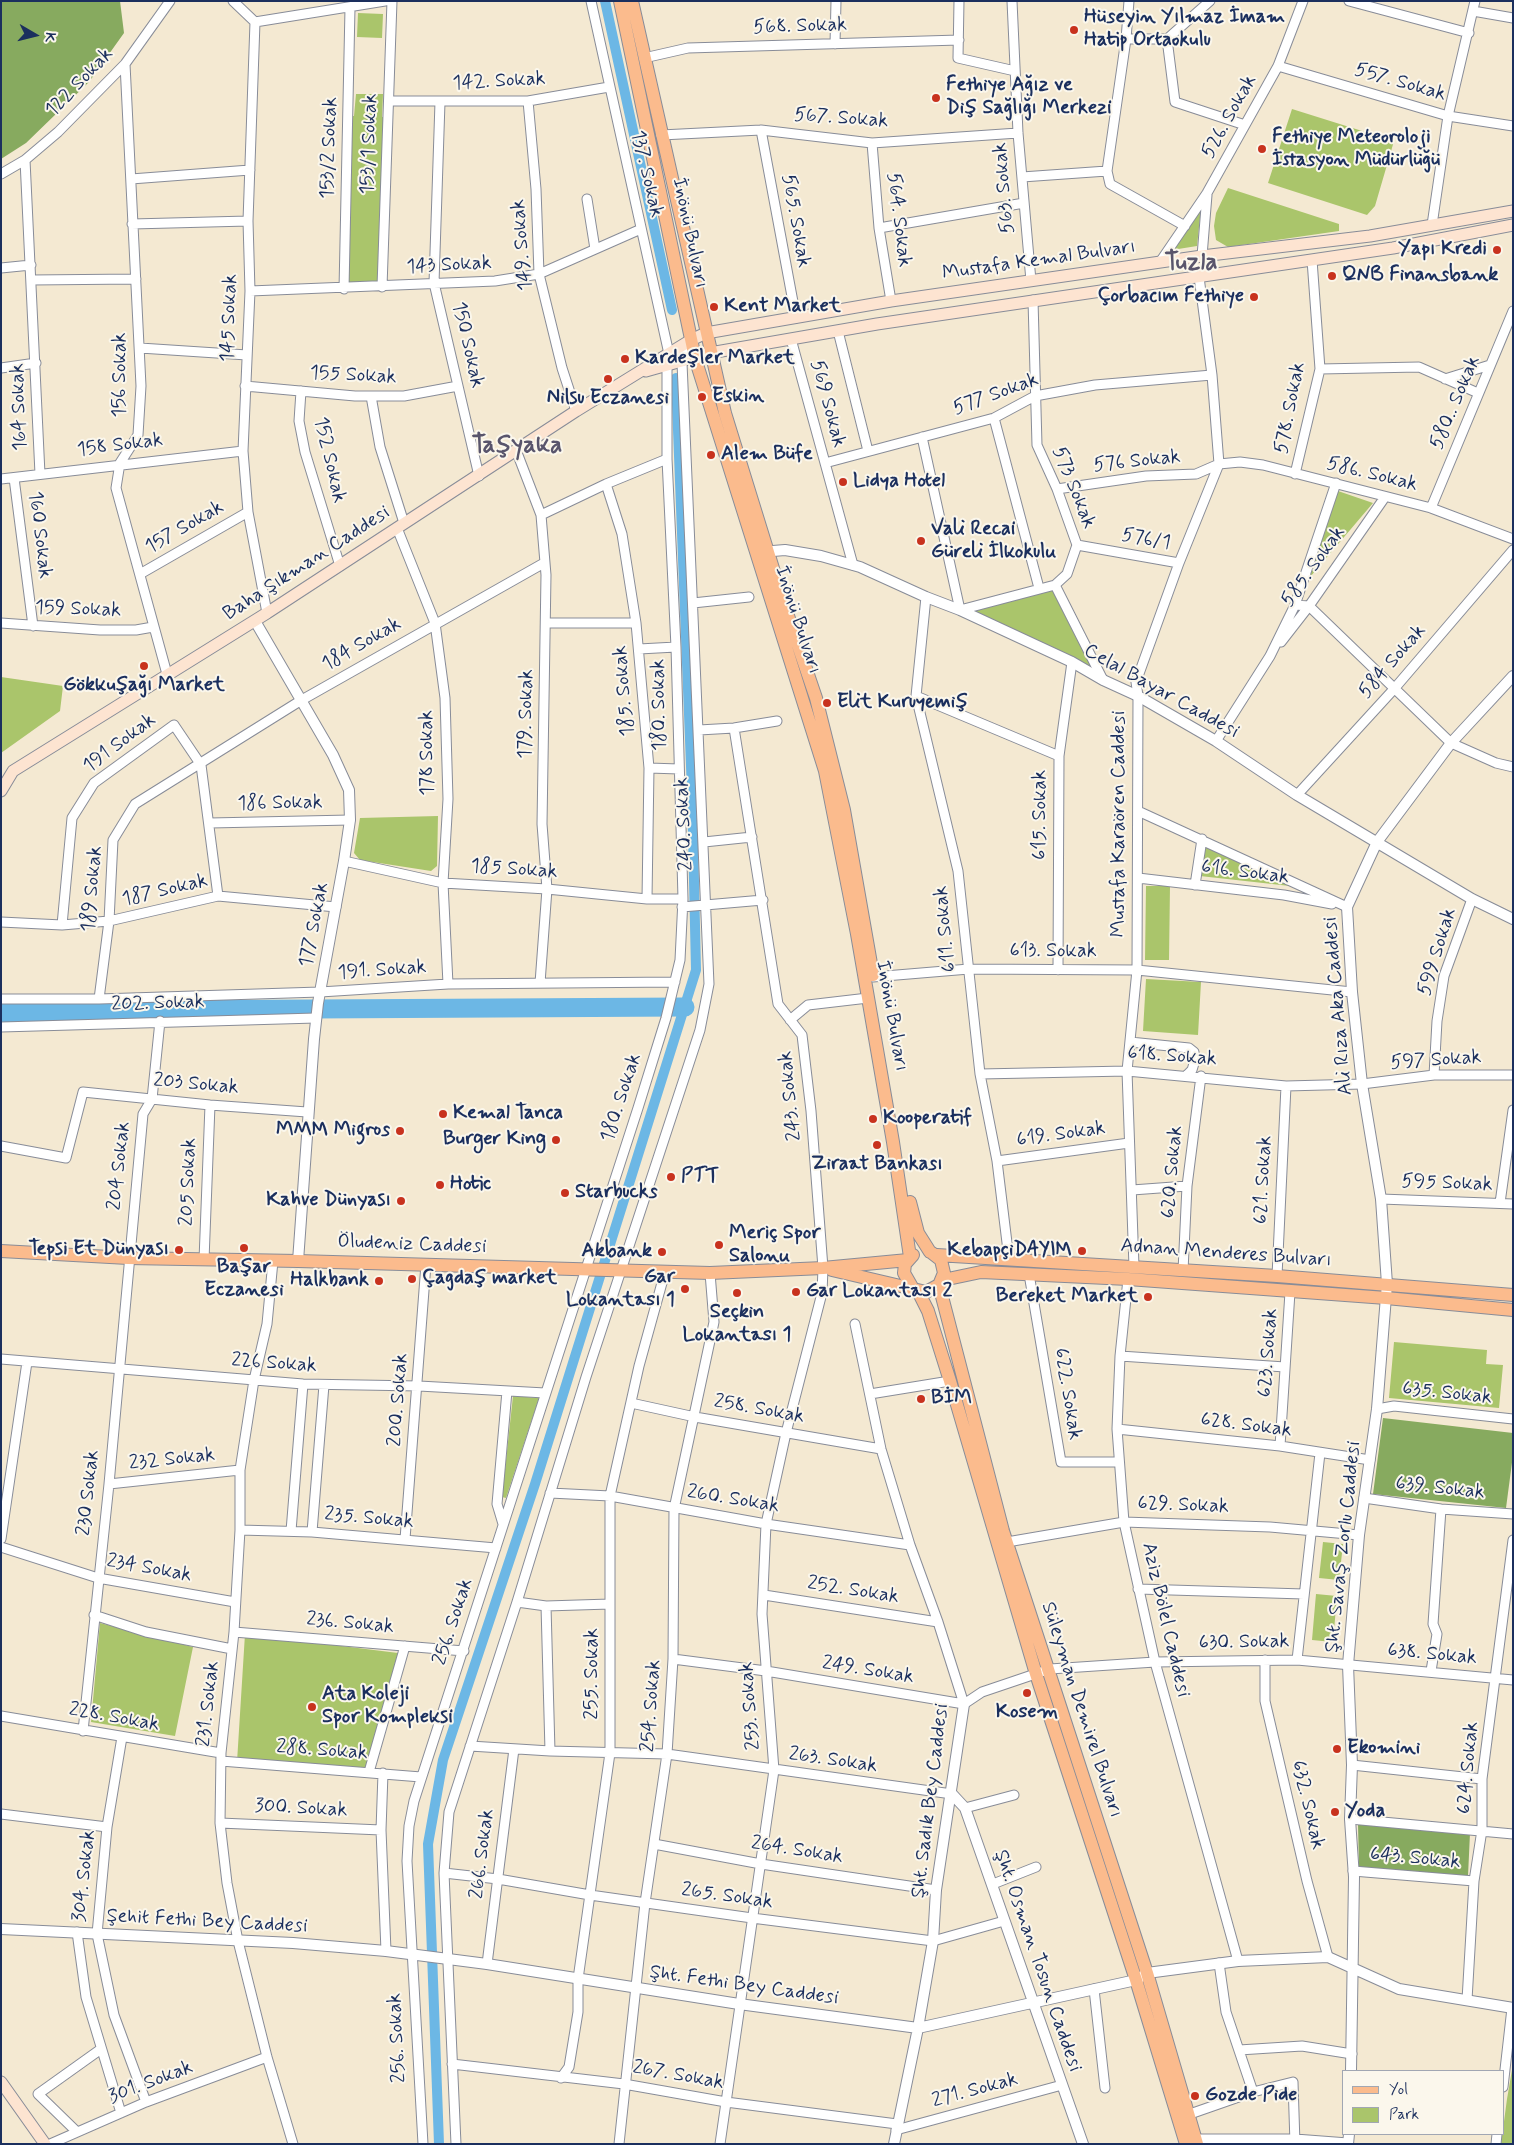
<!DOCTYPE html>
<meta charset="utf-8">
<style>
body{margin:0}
#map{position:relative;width:1514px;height:2145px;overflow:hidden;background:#f4e9d2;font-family:Mynerve,sans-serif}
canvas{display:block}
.frame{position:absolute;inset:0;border:2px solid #1b2f5e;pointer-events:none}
.legend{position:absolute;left:1342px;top:2070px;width:162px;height:65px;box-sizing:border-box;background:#fbf7ec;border:1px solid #a1a7b3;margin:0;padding:6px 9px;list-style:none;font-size:15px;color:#1b2f5e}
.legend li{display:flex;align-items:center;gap:10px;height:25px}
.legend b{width:25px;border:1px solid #a1a7b3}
.north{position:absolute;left:10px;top:10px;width:50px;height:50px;-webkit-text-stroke:4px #fbf7ec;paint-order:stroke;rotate:98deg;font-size:14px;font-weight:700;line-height:20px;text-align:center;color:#1b2f5e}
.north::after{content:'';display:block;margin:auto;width:18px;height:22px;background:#1b2f5e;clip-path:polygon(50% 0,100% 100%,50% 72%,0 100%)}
</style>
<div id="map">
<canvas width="1514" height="2145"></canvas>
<div class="frame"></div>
<ul class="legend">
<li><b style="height:6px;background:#fbbb8d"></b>Yol</li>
<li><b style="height:14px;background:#aac56b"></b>Park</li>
</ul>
<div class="north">K</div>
</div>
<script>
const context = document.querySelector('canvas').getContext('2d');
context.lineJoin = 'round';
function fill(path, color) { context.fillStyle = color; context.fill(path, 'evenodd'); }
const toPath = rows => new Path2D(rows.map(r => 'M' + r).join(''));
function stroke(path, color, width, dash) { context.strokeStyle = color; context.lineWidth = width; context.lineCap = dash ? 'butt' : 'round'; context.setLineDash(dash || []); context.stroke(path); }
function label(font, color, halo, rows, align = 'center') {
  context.font = font + ' Mynerve,sans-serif'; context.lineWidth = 4; context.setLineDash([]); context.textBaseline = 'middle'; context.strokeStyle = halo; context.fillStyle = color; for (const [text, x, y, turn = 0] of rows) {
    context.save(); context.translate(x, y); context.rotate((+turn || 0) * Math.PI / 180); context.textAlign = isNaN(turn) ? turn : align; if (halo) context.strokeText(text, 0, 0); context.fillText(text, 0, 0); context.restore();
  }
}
const green = toPath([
 [358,13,383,14,382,38,357,37],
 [356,94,383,94,382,117,389,117,382,287,344,289,349,116,354,116],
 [1292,109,1394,141,1375,206,1367,215,1268,183],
 [1228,188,1339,224,1339,231,1228,247,1216,240,1214,226,1216,213],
 [1201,208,1197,246,1172,250],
 [1338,491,1373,503,1305,583],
 [1055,585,1103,680,960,610],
 [1,677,63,686,60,711,1,753],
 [438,816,437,866,431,871,360,860,354,853,360,818],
 [1205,845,1290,886,1200,876],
 [1146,886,1170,886,1169,960,1145,960],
 [1146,979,1201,982,1198,1035,1143,1031],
 [1394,1342,1487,1350,1486,1364,1503,1365,1499,1408,1389,1398],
 [513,1396,539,1398,506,1498,502,1497],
 [1323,1542,1343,1544,1339,1580,1319,1578],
 [1316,1594,1337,1596,1333,1642,1312,1640],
 [100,1623,193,1647,175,1736,91,1722],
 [245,1634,398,1653,369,1769,237,1762],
 [1513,2064,1513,2144,1501,2144,1507,2099]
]);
const forest = toPath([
 [1,1,120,1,124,33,89,82,26,143,1,159],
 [1383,1418,1513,1433,1513,1455,1506,1508,1373,1494],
 [1358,1824,1470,1833,1468,1876,1359,1867]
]);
const canal = toPath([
 [605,1,672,310],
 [439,2144,428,1844,443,1760,535,1484,696,970,692,792,676,378]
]);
const river = toPath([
 [1,1013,124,1010,685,1007]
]);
const minor = toPath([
 [233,1,255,22,385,1],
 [591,1,669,354],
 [959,1,958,58,1015,71],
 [1012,1,1018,133,1031,281],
 [1129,1,1126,39,1107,171,1110,184,1185,226],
 [1210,1,1167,39,1175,102,1245,125],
 [1349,1,1469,33],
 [1473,11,1513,18],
 [255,22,248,221,250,291,243,451,248,512,267,613],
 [1126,39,1167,39],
 [835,44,836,1],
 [644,58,688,48,959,40],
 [125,64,141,386,138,435,120,463,116,488,167,674],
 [1278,66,1448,116,1513,126],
 [390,101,528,101,609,87],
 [528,101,536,189,539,274,562,368,576,411],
 [440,102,434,283,479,476],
 [761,130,796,318],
 [661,135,761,130,872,143,1018,133],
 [872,143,879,228,891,301],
 [25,160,40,474],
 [1,174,25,160,58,132,125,64,170,1],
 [1022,177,1107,171],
 [131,179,250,170],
 [587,199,595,249],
 [132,224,248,221],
 [1432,225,1448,116,1475,1],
 [879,228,1024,203],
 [1202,256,1207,195],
 [1160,262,1207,193,1278,66,1303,1],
 [1,268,31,265],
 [31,280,136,279],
 [382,287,392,1],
 [344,289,350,8],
 [250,291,495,281,539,274,641,229],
 [838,331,868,451],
 [791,339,853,565],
 [140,348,247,355],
 [1,368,36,363],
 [1320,369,1419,367,1478,393],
 [1445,379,1490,365],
 [245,386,355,396,404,396,458,386],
 [301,391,299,421,305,452,340,566],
 [371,396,380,447,404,523],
 [994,418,1039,588],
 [922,437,960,610,1055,585,1067,574,1077,545,1057,489,1037,445,1033,300],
 [516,450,541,515,546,575,542,824,547,889,540,983],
 [825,463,994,418,1035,396,1095,385,1212,375],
 [1295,474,1320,369,1312,260],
 [14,478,33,626],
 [1,479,243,451],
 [606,484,622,534,636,623,649,768,647,899],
 [1057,489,1146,476,1196,474,1219,464,1240,462,1263,465,1431,508,1513,539],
 [1431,508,1513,311],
 [541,515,606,484,667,459],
 [397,528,435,623,445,698,448,799,443,883,448,984],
 [1077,545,1179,563],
 [140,574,248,512],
 [1055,585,1103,680],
 [926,597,916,696,958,871,980,1074,997,1161,1009,1259],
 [693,603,749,597],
 [1295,605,1309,606,1451,743,1496,763,1513,767],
 [1,623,100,630,136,630,153,627],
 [546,623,636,623],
 [1281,642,1309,606,1385,497],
 [639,649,676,647],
 [916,696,1059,756],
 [699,730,734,728,777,721],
 [1216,741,1270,656,1295,605,1336,483],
 [649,768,679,769],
 [1297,795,1394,689,1513,550],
 [1138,811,1347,907],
 [210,823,350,820],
 [704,842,752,837],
 [344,861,443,883,547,889,647,899,683,899],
 [1138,878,1284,895,1332,904],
 [1195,885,1202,839],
 [682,907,763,900],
 [1,922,62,925,109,921,218,896,336,907],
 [62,925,72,818,94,783,174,725,201,765,218,896],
 [1058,970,1059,756,1072,662],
 [873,977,969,969,1137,970,1352,992],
 [1,999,99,999,320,992,448,984,675,982],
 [99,999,109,921,113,840,135,804,300,701,544,563],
 [790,1020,808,1005,868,998],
 [1,1027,316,1018],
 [1130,1042,1189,1048,1194,1052,1195,1060,1192,1070,1186,1076],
 [980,1074,1127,1071,1286,1086,1362,1084,1434,1075,1513,1075],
 [1434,1075,1437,1021,1444,976,1472,899],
 [1,1146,66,1158,83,1092,210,1105,307,1112],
 [997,1161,1129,1143],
 [1132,1190,1187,1186],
 [1381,1199,1513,1204],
 [1500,1203,1513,1110],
 [204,1260,210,1105],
 [273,1261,267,1324,254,1380,240,1470,240,1530,234,1632,221,1753,220,1823,227,1883,238,1941,267,2057,293,2144],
 [1134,1267,1127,1071,1137,970,1138,696,1136,682,1179,563,1219,464,1212,375,1199,277],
 [1183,1271,1187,1186,1201,1076],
 [1029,1274,1061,1462,1118,1462],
 [1277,1276,1286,1086],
 [1128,1279,1120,1356,1117,1429,1124,1522,1155,1662,1238,1961],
 [855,1324,881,1449,910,1545,938,1622,964,1704],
 [1120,1356,1285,1367],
 [1,1359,303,1384,419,1386,545,1393],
 [870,1394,950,1381],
 [631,1403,695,1417,881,1449],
 [1377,1409,1394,1406,1513,1419],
 [1117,1429,1280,1446,1370,1460],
 [1280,1446,1290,1292],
 [109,1484,240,1470],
 [550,1493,610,1496,766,1524,910,1545],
 [1364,1498,1441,1509,1513,1514],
 [503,1524,497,1504,507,1391],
 [240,1530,312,1532,496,1548],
 [291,1531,303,1384],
 [312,1532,324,1385],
 [1,1539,27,1362],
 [405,1539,426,1264],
 [1007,1542,1124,1522,1270,1527,1359,1535],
 [1,1547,98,1578,235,1602],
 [1138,1589,1304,1594],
 [764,1595,938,1622],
 [517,1602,546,1606,610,1604],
 [546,1606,550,1751],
 [94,1615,146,1632,232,1649],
 [234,1632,464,1651],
 [673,1659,766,1671,964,1704],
 [1265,1660,1265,1701,1307,1881,1328,1957],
 [1297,1660,1320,1453],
 [1431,1671,1437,1634,1433,1624,1441,1509],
 [964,1704,982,1692,1050,1669,1155,1662,1297,1660,1513,1680],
 [1,1716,221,1753],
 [83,1731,109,1484,143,1114,152,1099,160,1021],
 [122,1737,107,1827,97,1934,114,2015,146,2102],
 [470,1746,550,1751,667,1754,952,1794],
 [221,1761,421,1777],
 [1352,1765,1482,1779],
 [369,1772,405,1646],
 [383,1773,381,1830,386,1951],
 [965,1808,1014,1795],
 [1,1814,107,1827],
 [1350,1819,1513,1834],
 [220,1823,381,1830],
 [654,1844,761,1864,936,1890],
 [1353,1871,1474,1881],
 [444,1873,498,1879,590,1895,752,1918,933,1941,1004,1921],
 [993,1884,1036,1867],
 [77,1932,86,1997,121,2113],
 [1219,1963,1226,2012,1253,2092],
 [487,1964,514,1749],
 [1094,1989,1105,2088],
 [1467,2000,1474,1881,1482,1830,1482,1779,1513,1540],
 [1239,2050,1302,2046,1352,2054],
 [452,2064,624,2084,726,2102,897,2124],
 [561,2078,569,2067,578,2012,578,1979,610,1753,610,1496,639,1366,665,1272],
 [1503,2087,1512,2008],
 [1190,2114,1253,2092,1293,2082,1295,2144],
 [896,2130,1062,2085],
 [76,2131,38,2094,101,2049],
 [1196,2139,1295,2139,1348,2143],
 [50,2144,146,2102,267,2057],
 [423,2144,407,1861,409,1826,414,1801,638,1108,666,1018,680,960,683,899,676,647,667,459,667,367],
 [456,2144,444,1873,449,1812,517,1602,586,1377,700,1030,709,984,682,363,691,340],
 [619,2144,645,1903,667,1754,673,1659,674,1509,714,1322,710,1273],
 [720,2144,774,1770,762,1614,766,1524,786,1433,822,1293,823,1268,811,1111,802,1035,778,1004,734,728],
 [1496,2144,1497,2134]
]);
const tertiary = toPath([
 [761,552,785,550,821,556,860,567,926,597,960,610,1072,662,1103,680,1138,696,1216,741,1297,795,1472,899,1513,919],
 [255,621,333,755,349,790,350,820,344,861,318,1003,314,1039,298,1261],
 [952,1794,965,1808,1083,2144],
 [1,1929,293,1943,386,1951,487,1964,739,2004,918,2028,1136,1980,1147,1973,1238,1961,1328,1957,1399,1989,1513,2008],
 [1351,2071,1354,1877,1350,1819,1352,1765,1348,1665,1359,1535,1377,1409,1387,1284,1381,1199,1362,1084,1352,992,1347,907,1377,842,1451,743,1513,676],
 [894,2144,918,2028,933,1941,936,1890,964,1704],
 [1348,2144,1349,2134]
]);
const secondary = toPath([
 [646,371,710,353,877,324,1393,248,1513,225],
 [1,791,13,771,267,613,576,411,691,340,706,333,891,301,1202,256,1370,236,1513,211],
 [1,2082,45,2144]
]);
const primary = toPath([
 [620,1,695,358,825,771,857,934,893,1142,910,1257],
 [632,1,725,413,784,604,816,698,844,810,873,975],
 [910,1202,918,1233,930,1252],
 [1,1251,128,1258,298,1261,710,1273,823,1268,908,1260],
 [937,1255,1277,1276,1513,1295],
 [832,1270,926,1292,939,1285,944,1273,941,1260,932,1253],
 [943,1280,981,1272,1128,1279,1386,1298,1513,1310],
 [939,1285,1003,1531,1147,1973,1197,2144],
 [912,1287,904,1273,905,1264,913,1255],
 [918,1291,928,1311,950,1381,1036,1674,1136,1980,1186,2144]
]);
const markers = [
 [1074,30,5,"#c8321e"],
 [936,98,5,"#c8321e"],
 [1262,149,5,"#c8321e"],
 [1497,250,5,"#c8321e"],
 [1332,276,5,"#c8321e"],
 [1254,297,5,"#c8321e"],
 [714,307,5,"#c8321e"],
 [625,359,5,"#c8321e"],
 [608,379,5,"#c8321e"],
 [702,397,5,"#c8321e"],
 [711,455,5,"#c8321e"],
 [843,482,5,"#c8321e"],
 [921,541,5,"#c8321e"],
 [144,666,5,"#c8321e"],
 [827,703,5,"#c8321e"],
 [443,1114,5,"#c8321e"],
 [873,1119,5,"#c8321e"],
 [400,1131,5,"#c8321e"],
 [556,1140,5,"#c8321e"],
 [877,1145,5,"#c8321e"],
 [671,1177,5,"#c8321e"],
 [440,1185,5,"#c8321e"],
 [565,1193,5,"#c8321e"],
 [401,1201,5,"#c8321e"],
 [719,1245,5,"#c8321e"],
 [244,1248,5,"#c8321e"],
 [179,1250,5,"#c8321e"],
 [1082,1251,5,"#c8321e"],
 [662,1252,5,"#c8321e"],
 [412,1279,5,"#c8321e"],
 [379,1281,5,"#c8321e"],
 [685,1289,5,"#c8321e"],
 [796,1292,5,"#c8321e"],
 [737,1293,5,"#c8321e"],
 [1148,1297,5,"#c8321e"],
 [921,1399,5,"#c8321e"],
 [1027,1693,5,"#c8321e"],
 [312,1707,5,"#c8321e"],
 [1337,1749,5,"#c8321e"],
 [1335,1812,5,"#c8321e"],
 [1195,2096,5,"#c8321e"]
];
const poiNames = [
 ["Hüseyin Yılmaz İmam",1084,18],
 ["Hatip Ortaokulu",1084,41],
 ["Fethiye Ağız ve",946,86],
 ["Diş Sağlığı Merkezi",946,109],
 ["Fethiye Meteoroloji",1272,138],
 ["İstasyon Müdürlüğü",1272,161],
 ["Yapı Kredi",1487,250,"right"],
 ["QNB Finansbank",1342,276],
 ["Çorbacım Fethiye",1244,297,"right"],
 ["Kent Market",724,307],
 ["Kardeşler Market",635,359],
 ["Eskin",712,397],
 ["Nilsu Eczanesi",608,399,"center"],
 ["Alem Büfe",721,455],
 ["Lidya Hotel",853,482],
 ["Vali Recai",931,530],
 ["Güreli İlkokulu",931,553],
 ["Gökkuşağı Market",144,686,"center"],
 ["Elit Kuruyemiş",837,703],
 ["Kemal Tanca",453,1114],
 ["Kooperatif",883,1119],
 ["MMM Migros",390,1131,"right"],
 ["Burger King",546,1140,"right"],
 ["Ziraat Bankası",877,1165,"center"],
 ["PTT",681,1177],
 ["Hotic",450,1185],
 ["Starbucks",575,1193],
 ["Kahve Dünyası",391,1201,"right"],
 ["Meriç Spor",729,1234],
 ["Salonu",729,1257],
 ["Tepsi Et Dünyası",169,1250,"right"],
 ["KebapçiDAYIM",1072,1251,"right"],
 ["Akbank",652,1252,"right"],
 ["Başar",244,1268,"center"],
 ["Eczanesi",244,1291,"center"],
 ["Gar",675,1278,"right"],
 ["Lokantası 1",675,1301,"right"],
 ["Çagdaş market",422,1279],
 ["Halkbank",369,1281,"right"],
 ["Gar Lokantası 2",806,1292],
 ["Bereket Market",1138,1297,"right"],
 ["Seçkin",737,1313,"center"],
 ["Lokantası 1",737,1336,"center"],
 ["BİM",931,1399],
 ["Ata Koleji",322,1695],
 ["Spor Kompleksi",322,1718],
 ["Kosem",1027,1713,"center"],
 ["Ekomini",1347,1749],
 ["Yoda",1345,1812],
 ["Gozde Pide",1205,2096]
];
const streetNames = [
 ["568. Sokak",800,27,-2],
 ["142. Sokak",499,82,-3],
 ["122 Sokak",80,83,-46],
 ["557. Sokak",1400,83,16],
 ["526. Sokak",1230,117,-61],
 ["567. Sokak",841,119,4],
 ["153/1 Sokak",370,144,-88],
 ["153/2 Sokak",330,148,-88],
 ["137. Sokak",646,174,77],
 ["563. Sokak",1005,188,-95],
 ["564. Sokak",898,220,83],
 ["565. Sokak",795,221,80],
 ["İnönü Bulvarı",689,233,78],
 ["149. Sokak",523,245,-95],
 ["Mustafa Kemal Bulvarı",1039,261,-8],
 ["143 Sokak",449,266,-3],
 ["145 Sokak",230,318,-88],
 ["150 Sokak",467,345,77],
 ["156 Sokak",121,375,-90],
 ["155 Sokak",353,376,3],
 ["577 Sokak",996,395,-20],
 ["580.. Sokak",1456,403,-67],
 ["569 Sokak",827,404,75],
 ["164 Sokak",20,407,-92],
 ["578. Sokak",1291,408,-79],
 ["158 Sokak",120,446,-7],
 ["152 Sokak",329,460,77],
 ["576 Sokak",1137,462,-6],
 ["586. Sokak",1372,475,14],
 ["573 Sokak",1073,488,68],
 ["157 Sokak",185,528,-30],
 ["160 Sokak",39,535,83],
 ["576/1",1146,540,10],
 ["Baha Şıkman Caddesi",307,564,-33],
 ["585. Sokak",1314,567,-54],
 ["159 Sokak",78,610,2],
 ["İnönü Bulvarı",797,620,72],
 ["184 Sokak",362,645,-30],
 ["584 Sokak",1393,662,-49],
 ["185. Sokak",625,691,-95],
 ["Celal Bayar Caddesi",1161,692,29],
 ["180. Sokak",660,705,-91],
 ["179. Sokak",527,714,-89],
 ["191 Sokak",120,744,-37],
 ["178 Sokak",428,753,-91],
 ["186 Sokak",280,804,-1],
 ["615. Sokak",1041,815,-90],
 ["240. Sokak",685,824,-93],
 ["Mustafa Karaören Caddesi",1120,824,-90],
 ["185 Sokak",514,870,4],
 ["616. Sokak",1245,873,7],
 ["189 Sokak",93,889,-85],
 ["187 Sokak",165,891,-13],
 ["177 Sokak",315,925,-79],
 ["611. Sokak",946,929,-96],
 ["613. Sokak",1053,952],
 ["599 Sokak",1438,952,-73],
 ["191. Sokak",382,971,-4],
 ["202. Sokak",158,1004,-2],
 ["Ali Rıza Aka Caddesi",1339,1006,-95],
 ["İnönü Bulvarı",891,1016,80],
 ["618. Sokak",1172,1057,4],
 ["597 Sokak",1436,1061,-4],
 ["203 Sokak",196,1085,5],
 ["243. Sokak",791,1096,-96],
 ["180. Sokak",622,1098,-72],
 ["619. Sokak",1061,1135,-8],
 ["204 Sokak",120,1166,-84],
 ["620. Sokak",1173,1172,-85],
 ["621. Sokak",1264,1180,-87],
 ["205 Sokak",189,1182,-88],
 ["595 Sokak",1447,1184,2],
 ["Öludeniz Caddesi",412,1245,2],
 ["Adnan Menderes Bulvarı",1226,1254,4],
 ["623. Sokak",1269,1353,-86],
 ["226 Sokak",274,1364,4],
 ["622. Sokak",1067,1394,81],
 ["635. Sokak",1447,1394,6],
 ["200. Sokak",399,1400,-86],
 ["258. Sokak",759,1410,10],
 ["628. Sokak",1246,1426,7],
 ["232 Sokak",172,1460,-6],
 ["639. Sokak",1440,1489,6],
 ["230 Sokak",89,1493,-84],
 ["260. Sokak",733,1500,9],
 ["629. Sokak",1183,1506,2],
 ["235. Sokak",369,1519,5],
 ["Şht. Savaş Zorlu Caddesi",1344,1547,-84],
 ["234 Sokak",149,1569,10],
 ["252. Sokak",853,1591,9],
 ["Aziz Bölel Caddesi",1165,1620,77],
 ["256. Sokak",454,1622,-72],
 ["236. Sokak",350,1624,5],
 ["630. Sokak",1244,1643,-1],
 ["638. Sokak",1432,1655,5],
 ["249. Sokak",868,1671,9],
 ["255. Sokak",593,1674,-90],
 ["231. Sokak",209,1704,-84],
 ["254. Sokak",652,1706,-86],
 ["253. Sokak",751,1706,-95],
 ["Süleyman Demirel Bulvarı",1081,1710,72],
 ["228. Sokak",114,1718,10],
 ["288. Sokak",322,1751,4],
 ["263. Sokak",833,1761,8],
 ["624. Sokak",1469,1768,-85],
 ["Şht. Sadık Bey Caddesi",931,1801,-83],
 ["632. Sokak",1307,1805,77],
 ["300. Sokak",301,1809,3],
 ["264. Sokak",797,1851,9],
 ["266. Sokak",483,1854,-83],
 ["643. Sokak",1415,1859,5],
 ["304. Sokak",85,1876,-84],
 ["265. Sokak",727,1897,8],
 ["Şehit Fethi Bey Caddesi",207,1922,3],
 ["Şht. Osman Tosun Caddesi",1037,1961,71],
 ["Şht. Fethi Bey Caddesi",744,1986,8],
 ["256. Sokak",398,2038,-93],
 ["267. Sokak",678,2076,10],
 ["301. Sokak",151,2083,-21],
 ["271. Sokak",975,2091,-15]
];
const districtNames = [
 ["Tuzla",1191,264],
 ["Taşyaka",517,447]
];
fill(green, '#aac56b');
fill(forest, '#87aa5f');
stroke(canal, '#6cb7e5', 10);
stroke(river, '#6cb7e5', 19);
stroke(minor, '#888c98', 11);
stroke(tertiary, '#888c98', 12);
stroke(secondary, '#888c98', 13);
stroke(primary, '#888c98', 14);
stroke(minor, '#fff', 9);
stroke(tertiary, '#fff', 10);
stroke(secondary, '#fde4d1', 11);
stroke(primary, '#fbbb8d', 12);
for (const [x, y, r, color] of markers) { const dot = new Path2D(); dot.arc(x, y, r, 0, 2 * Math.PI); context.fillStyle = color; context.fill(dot); stroke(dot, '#fbf7ec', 2); }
label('bold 20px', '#1b2f5e', '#fbf7ec', poiNames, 'left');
label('20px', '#1b2f5e', '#fbf7ec', streetNames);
label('bold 25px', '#59556c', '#fbf7ec', districtNames);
</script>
